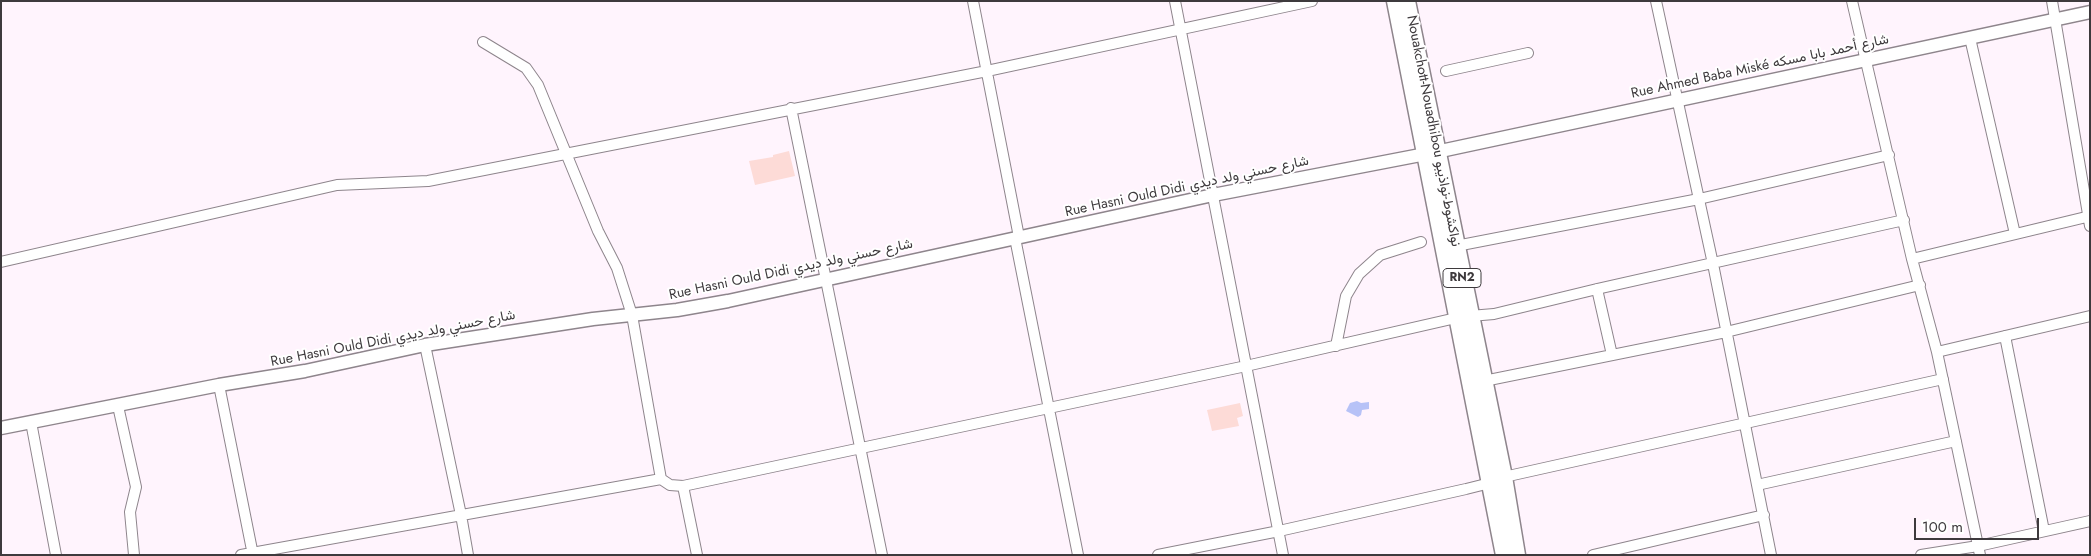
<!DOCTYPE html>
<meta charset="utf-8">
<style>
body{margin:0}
#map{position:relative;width:2091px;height:556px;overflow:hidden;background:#fff4fd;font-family:Jost,sans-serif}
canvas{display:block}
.frame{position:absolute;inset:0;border:2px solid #3e3a3d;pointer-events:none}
.scale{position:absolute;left:1914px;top:518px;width:125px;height:22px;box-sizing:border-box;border:2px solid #3e3a3d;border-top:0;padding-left:6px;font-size:15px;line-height:18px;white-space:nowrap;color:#3e3a3d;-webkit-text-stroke:4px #fff;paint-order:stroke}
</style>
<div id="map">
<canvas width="2091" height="556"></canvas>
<div class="frame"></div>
<div class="scale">100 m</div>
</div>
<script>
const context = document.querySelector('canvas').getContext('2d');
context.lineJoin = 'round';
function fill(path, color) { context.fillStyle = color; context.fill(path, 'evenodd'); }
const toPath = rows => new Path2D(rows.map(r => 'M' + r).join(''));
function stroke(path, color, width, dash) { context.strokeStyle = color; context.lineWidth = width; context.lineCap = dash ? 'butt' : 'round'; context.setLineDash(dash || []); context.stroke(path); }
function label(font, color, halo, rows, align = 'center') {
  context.font = font + ' Jost,Vazirmatn,sans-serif'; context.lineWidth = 4; context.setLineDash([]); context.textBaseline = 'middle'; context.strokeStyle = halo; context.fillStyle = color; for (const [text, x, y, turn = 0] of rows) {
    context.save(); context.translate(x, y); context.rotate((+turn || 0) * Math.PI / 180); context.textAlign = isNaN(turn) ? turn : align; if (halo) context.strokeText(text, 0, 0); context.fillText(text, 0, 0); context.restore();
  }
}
const green = toPath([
 [789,151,795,176,755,185,749,161,773,157,773,155],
 [1240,403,1243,416,1237,418,1239,426,1212,431,1207,410]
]);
const water = toPath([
 [1357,401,1361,403,1369,402,1369,409,1362,410,1361,415,1358,417,1346,411,1350,403]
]);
const minor = toPath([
 [973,1,1019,237],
 [1175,1,1283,555],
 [1656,1,1713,264,1771,555],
 [1852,1,1912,259,1937,352,1980,555],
 [2052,1,2090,226],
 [1970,38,2015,234],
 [483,42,526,68,538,85,598,231,617,268,632,315,661,479],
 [1446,71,1528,53],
 [791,108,882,555],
 [1015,238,1078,555],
 [1456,246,1699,199,1889,155],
 [1912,259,2090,216],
 [1,262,337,185,428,181,987,71,1312,1],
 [1597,289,1612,355],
 [1470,316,1494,314,1597,289,1904,220],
 [2005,336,2044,531],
 [425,345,461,515,468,555],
 [1336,346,1346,296,1359,274,1380,255,1421,242],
 [1937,352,2090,316],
 [1484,381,1726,332,1920,285],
 [219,385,253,555],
 [118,406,136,487,130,512,134,555],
 [31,422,56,555],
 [1757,485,1956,441],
 [683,486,697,555],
 [241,555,661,479,670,485,683,486,1246,366,1456,318],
 [1158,555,1279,531,1466,489,1490,483,1504,477,1943,379],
 [1593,555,1764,515],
 [1921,555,1978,546,2090,521]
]);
const tertiary = toPath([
 [1,428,219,385,305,371,425,345,593,319,677,310,728,301,1213,195,1436,152,2090,12]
]);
const trunk = toPath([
 [1395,1,1504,555],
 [1407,1,1504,477,1517,555]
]);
const shields = [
 [1462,278,38]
];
const shieldNames = [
 ["RN2",1462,278]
];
const streetNames = [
 ["Rue Ahmed Baba Miské شارع أحمد بابا مسكه",1760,67,-12],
 ["Nouakchott-Nouadhibou نواكشوط-نواذيبو",1433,131,79],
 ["Rue Hasni Ould Didi شارع حسني ولد ديدي",1187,187,-12],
 ["Rue Hasni Ould Didi شارع حسني ولد ديدي",791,270,-12],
 ["Rue Hasni Ould Didi شارع حسني ولد ديدي",393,339,-11]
];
fill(green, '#fddbd7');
fill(water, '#b7c2f7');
stroke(minor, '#8e858c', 12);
stroke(tertiary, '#8e858c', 15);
stroke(trunk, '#8e858c', 19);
stroke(minor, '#fff', 10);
stroke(tertiary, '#fff', 12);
stroke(trunk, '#fff', 16);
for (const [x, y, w] of shields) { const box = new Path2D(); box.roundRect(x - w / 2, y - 9.5, w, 19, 4); context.fillStyle = '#fff'; context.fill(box); stroke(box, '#3e3a3d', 1); }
label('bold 12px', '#3e3a3d', null, shieldNames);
label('14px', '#3e3a3d', '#fff', streetNames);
</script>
